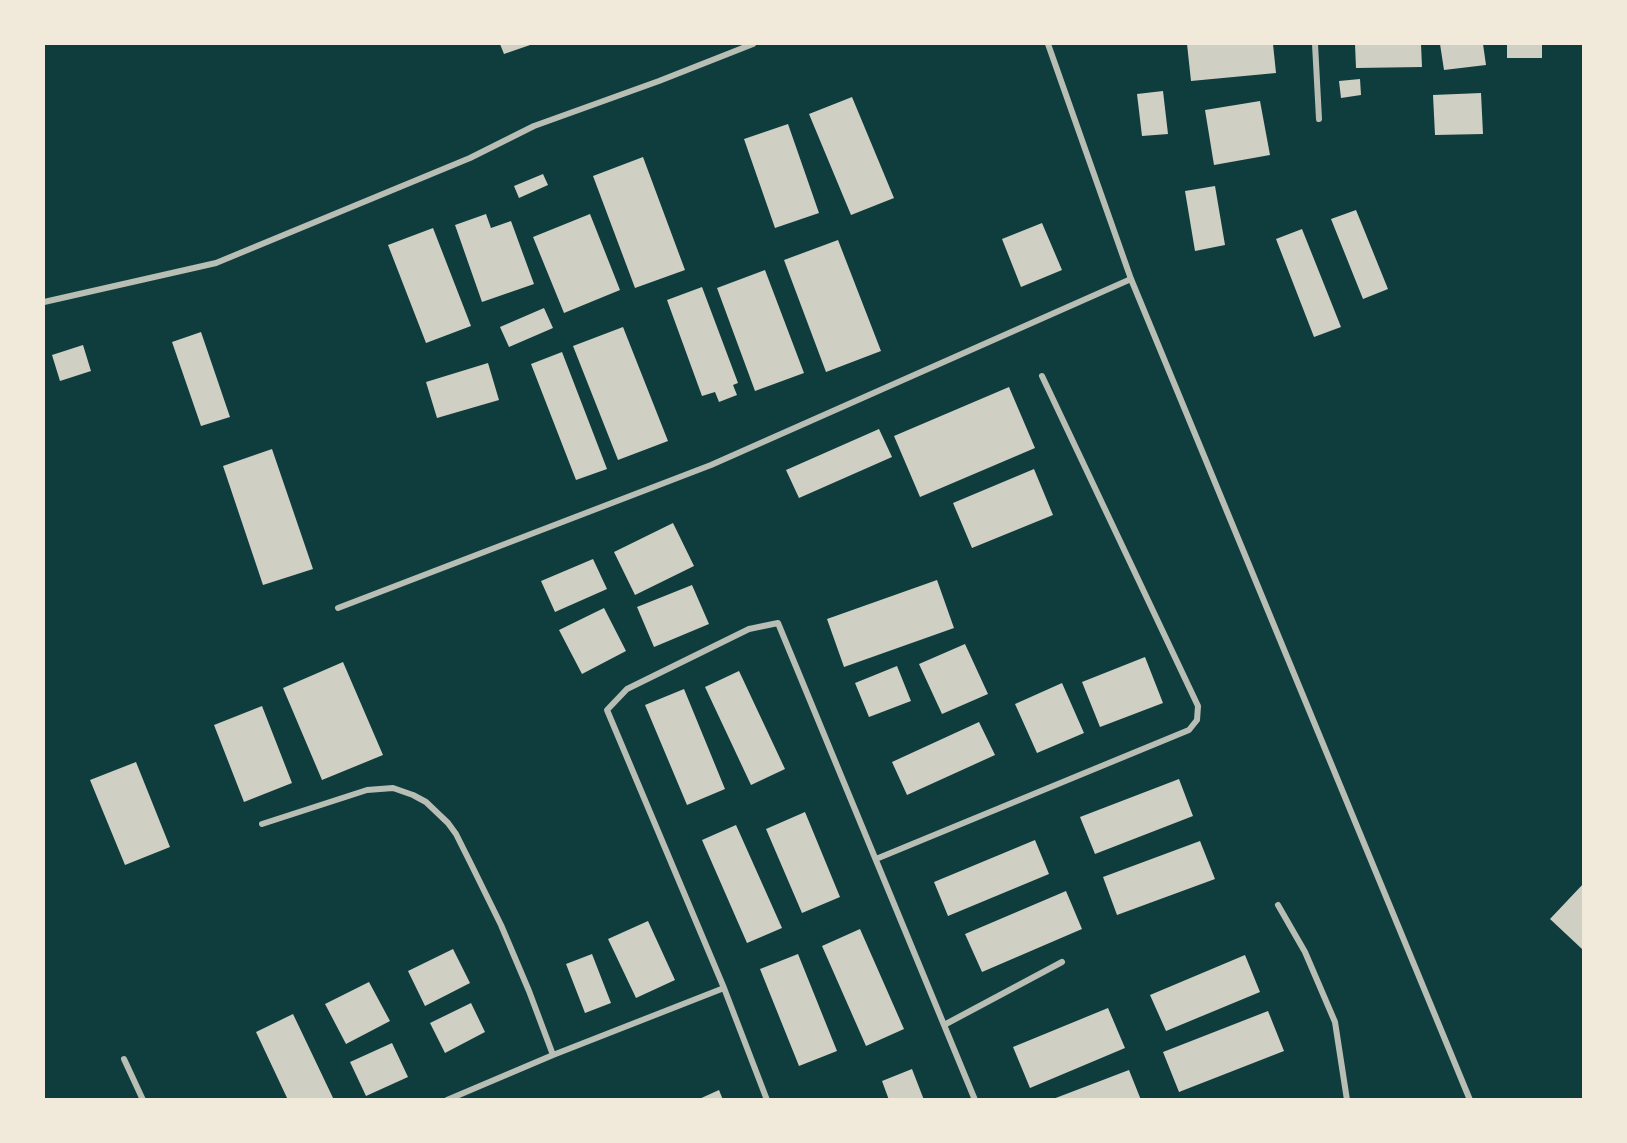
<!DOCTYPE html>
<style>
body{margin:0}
#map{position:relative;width:1627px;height:1143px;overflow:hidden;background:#0f3d3e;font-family:Inter,sans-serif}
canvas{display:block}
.frame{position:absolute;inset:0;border:45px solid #f1e9da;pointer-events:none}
</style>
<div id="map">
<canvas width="1627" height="1143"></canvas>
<div class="frame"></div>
</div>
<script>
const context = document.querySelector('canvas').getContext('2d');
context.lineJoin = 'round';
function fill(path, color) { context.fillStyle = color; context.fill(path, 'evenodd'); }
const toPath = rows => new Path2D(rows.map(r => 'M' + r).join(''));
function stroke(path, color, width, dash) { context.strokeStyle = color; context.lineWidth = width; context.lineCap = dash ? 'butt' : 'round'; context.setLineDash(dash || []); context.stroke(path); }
const building = toPath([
 [500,44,533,44,504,54],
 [1187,44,1273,44,1276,73,1191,81],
 [1355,44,1421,44,1422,67,1356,68],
 [1440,44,1483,44,1486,65,1444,70],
 [1507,44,1542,44,1542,58,1507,58],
 [1360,79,1361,95,1341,98,1339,81],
 [1163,91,1168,134,1142,136,1137,94],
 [1481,93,1483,134,1435,135,1433,95],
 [852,97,894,198,851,215,809,114],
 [1260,101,1270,155,1214,165,1205,110],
 [788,124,819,213,775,228,744,139],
 [643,157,685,270,635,288,593,176],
 [543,174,548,185,519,198,514,186],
 [1215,186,1225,245,1195,251,1185,191],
 [1356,210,1388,289,1363,299,1331,219],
 [486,214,491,228,511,221,534,284,482,302,455,225],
 [590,214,620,290,564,313,533,237],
 [1042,223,1062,270,1021,287,1002,239],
 [433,228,471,326,426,343,388,245],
 [1302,229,1341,327,1314,337,1276,239],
 [838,240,881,351,826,372,784,260],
 [765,270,804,373,755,391,717,288],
 [702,287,738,383,733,385,737,395,719,402,715,392,702,396,667,300],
 [544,308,553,328,509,347,500,327],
 [623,327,668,441,618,460,573,346],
 [201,332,230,417,201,426,172,342],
 [83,345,91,371,60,381,52,355],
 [562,352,607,469,576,480,531,364],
 [488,363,499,400,437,418,426,382],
 [1009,387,1035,448,920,497,894,436],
 [879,429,892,457,799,498,786,470],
 [272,449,313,569,263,585,223,466],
 [1034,469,1053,515,972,548,953,503],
 [673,523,694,566,635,595,614,552],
 [593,559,607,589,555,612,541,581],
 [937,580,954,628,844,667,827,619],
 [692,585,709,624,654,647,637,607],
 [604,608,626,651,582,674,559,630],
 [965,644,988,694,942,714,919,664],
 [1145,657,1163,703,1100,727,1082,682],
 [343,662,383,755,322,780,283,688],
 [897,666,911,701,869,717,855,683],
 [739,671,785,769,751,785,705,687],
 [1062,683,1084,733,1037,753,1015,704],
 [684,689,725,789,687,805,645,705],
 [262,706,292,783,244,802,214,725],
 [979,722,995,755,907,795,892,762],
 [136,762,170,847,125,865,90,780],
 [1179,779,1193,816,1095,854,1080,817],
 [805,812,840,897,802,913,766,829],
 [736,825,782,928,747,943,702,840],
 [1035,840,1049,874,948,916,934,882],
 [1200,841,1215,879,1117,915,1103,877],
 [1584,883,1584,947,1582,949,1550,919],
 [1066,891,1082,929,982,972,965,934],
 [648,921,675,980,636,998,608,939],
 [860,929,904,1029,866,1046,822,946],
 [453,949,470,983,425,1006,408,971],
 [592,954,611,1003,585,1013,566,964],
 [798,954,837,1051,799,1066,760,969],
 [1245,955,1260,992,1166,1031,1150,995],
 [369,982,390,1021,346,1044,325,1004],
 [471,1003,485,1032,445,1053,430,1023],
 [1108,1008,1125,1048,1030,1088,1013,1047],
 [1268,1011,1284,1051,1179,1092,1163,1052],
 [293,1014,334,1100,288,1100,256,1032],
 [392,1043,408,1077,366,1096,350,1062],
 [912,1069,924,1100,889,1100,882,1081],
 [1129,1070,1141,1100,1053,1100,1053,1099],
 [719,1090,723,1100,697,1100]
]);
const minor = toPath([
 [1048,44,1131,279,1470,1100],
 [1315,44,1319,119],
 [44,302,216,263,470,158,534,126,659,81,753,44],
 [338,608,711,465,1131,279],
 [262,824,367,790,393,788,413,795,426,802,448,823,456,834,472,866,501,925,529,991,553,1055],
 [876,859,1189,730,1197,720,1198,706,1042,376],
 [1278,905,1305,952,1335,1022,1347,1100],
 [944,1025,1062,962],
 [124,1059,143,1100],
 [447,1100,553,1055,724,988],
 [767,1100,724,988,607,710,627,689,749,629,778,623,975,1100]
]);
fill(building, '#cfcfc3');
stroke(minor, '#b8beb3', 6);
</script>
